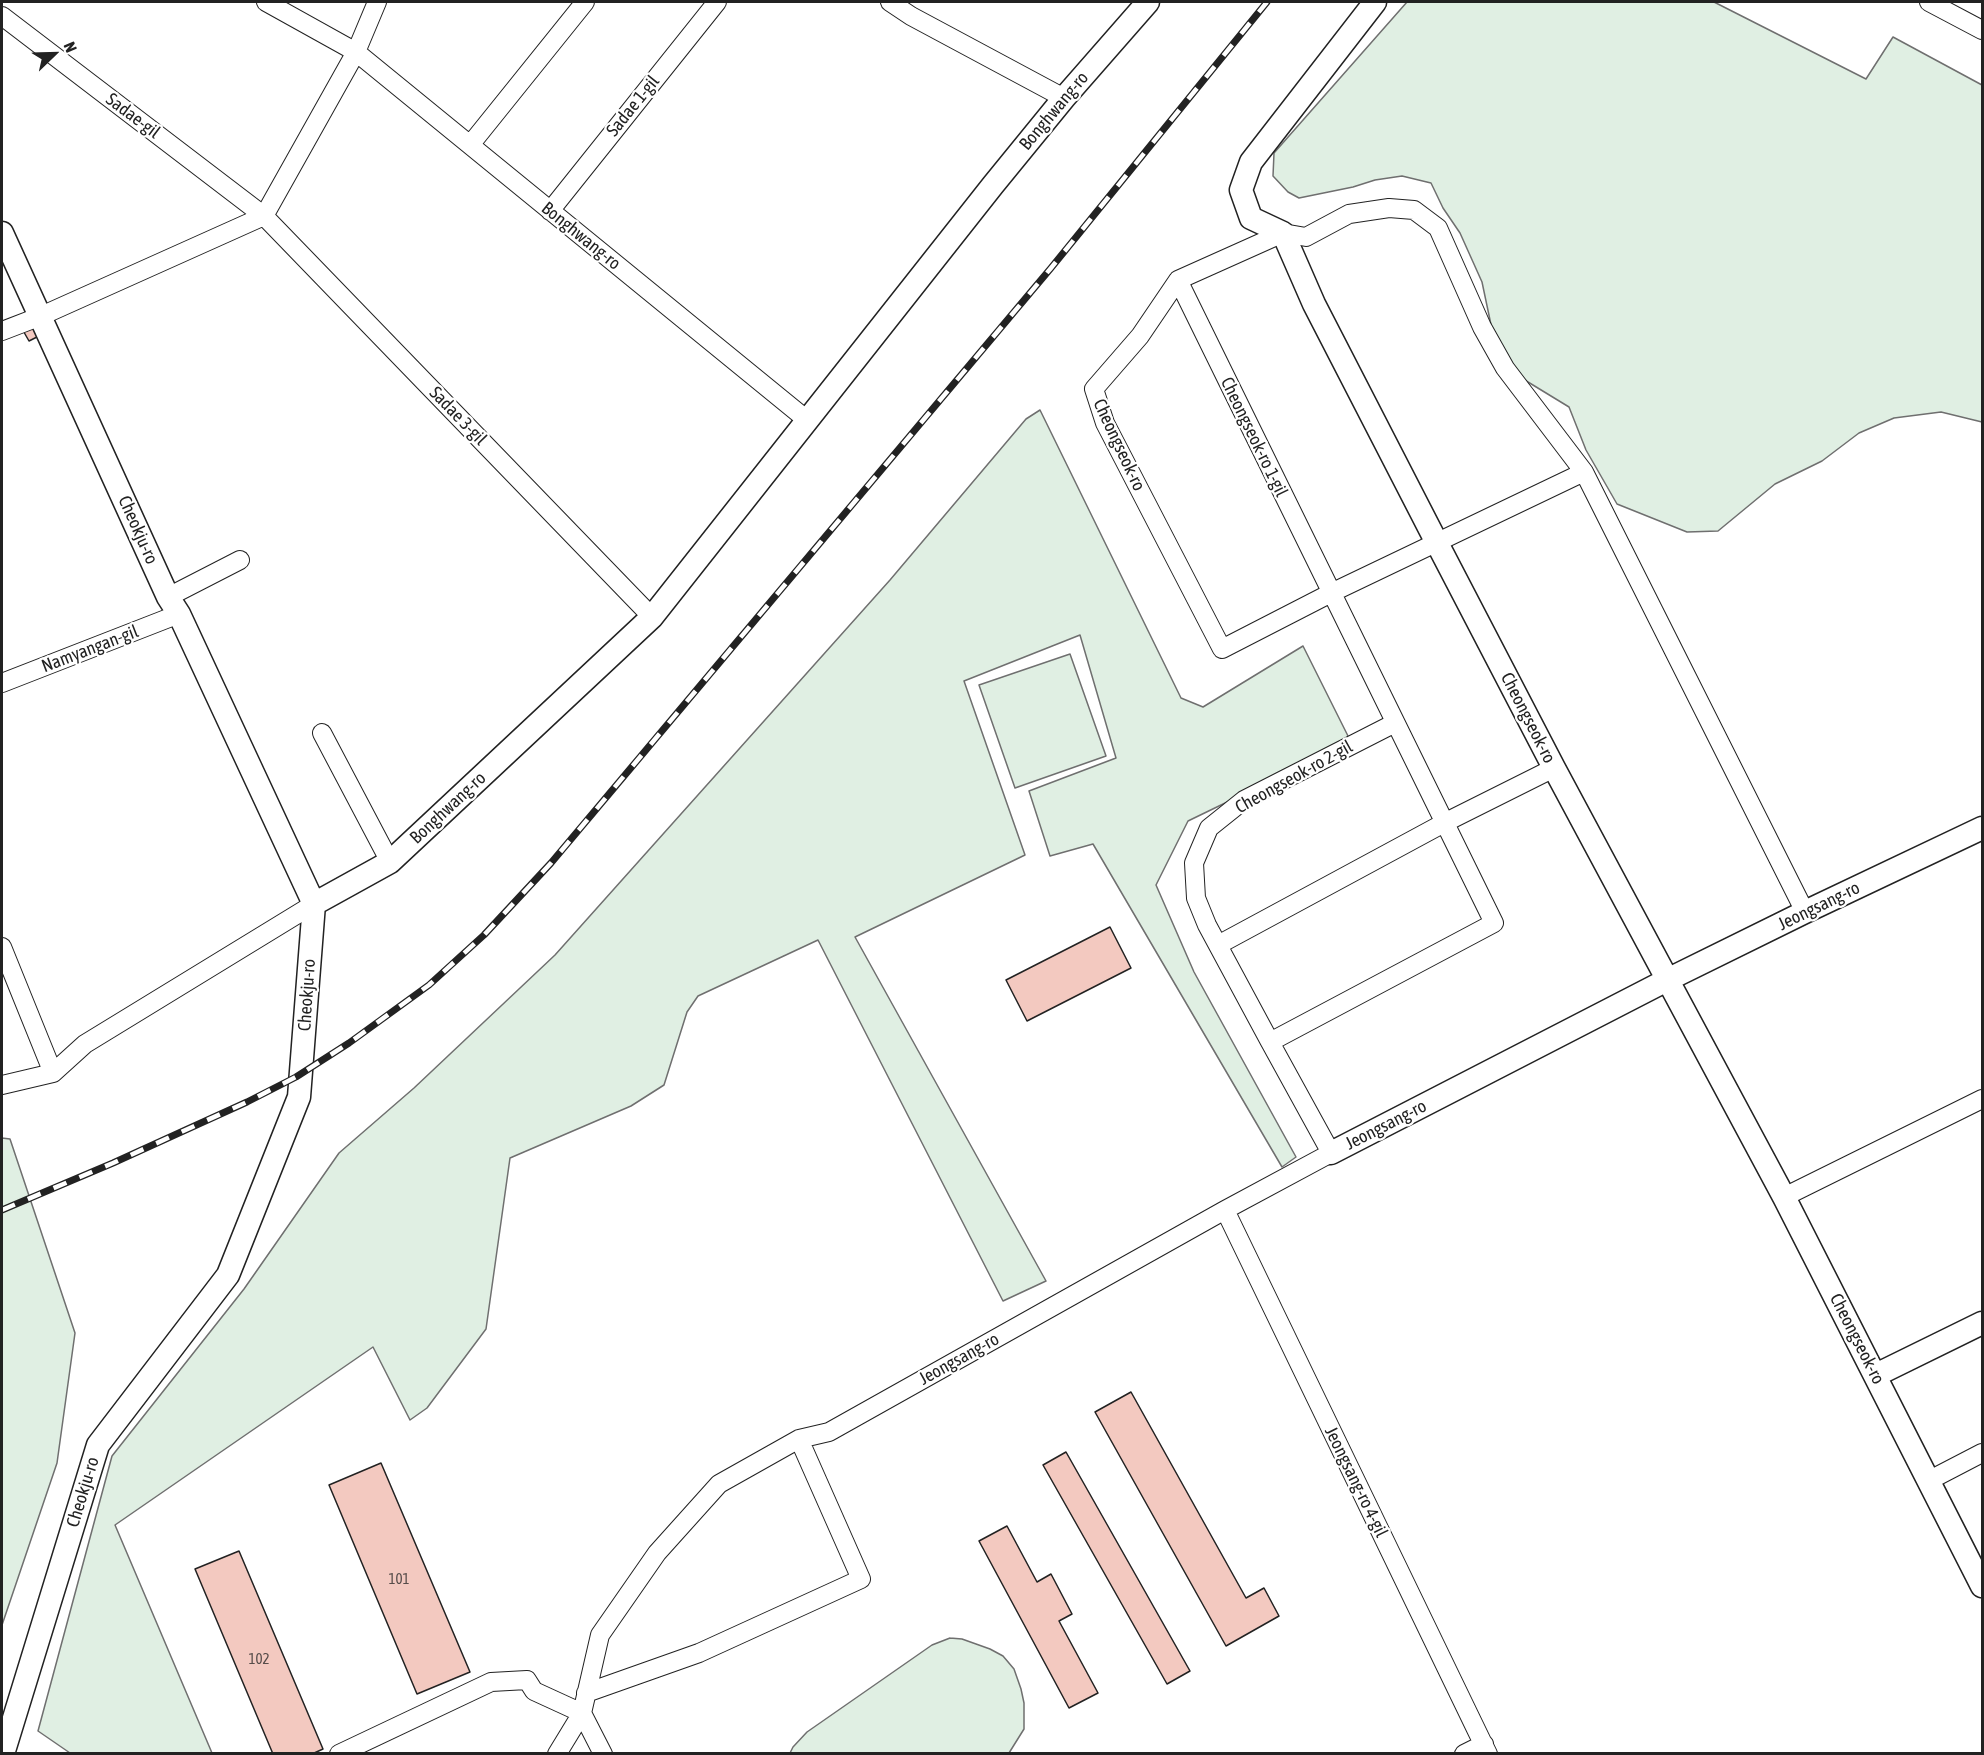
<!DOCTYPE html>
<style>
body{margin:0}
#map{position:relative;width:1984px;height:1755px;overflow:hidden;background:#fff;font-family:"Asap Condensed",sans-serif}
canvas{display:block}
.frame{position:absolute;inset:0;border:3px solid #222;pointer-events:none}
.north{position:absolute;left:24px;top:24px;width:60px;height:60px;-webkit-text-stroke:4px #fff;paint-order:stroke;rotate:67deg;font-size:16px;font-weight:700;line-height:24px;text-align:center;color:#222}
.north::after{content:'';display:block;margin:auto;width:21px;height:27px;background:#222;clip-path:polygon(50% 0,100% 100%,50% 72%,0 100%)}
</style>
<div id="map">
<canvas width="1984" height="1755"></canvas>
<div class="frame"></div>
<div class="north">N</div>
</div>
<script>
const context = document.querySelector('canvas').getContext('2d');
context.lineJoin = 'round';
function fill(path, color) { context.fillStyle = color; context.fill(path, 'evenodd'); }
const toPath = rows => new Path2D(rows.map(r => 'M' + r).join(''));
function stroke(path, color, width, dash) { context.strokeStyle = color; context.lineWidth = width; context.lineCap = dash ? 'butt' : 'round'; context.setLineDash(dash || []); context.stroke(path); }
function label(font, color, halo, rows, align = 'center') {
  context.font = font + ' "Asap Condensed",sans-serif'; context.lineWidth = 4.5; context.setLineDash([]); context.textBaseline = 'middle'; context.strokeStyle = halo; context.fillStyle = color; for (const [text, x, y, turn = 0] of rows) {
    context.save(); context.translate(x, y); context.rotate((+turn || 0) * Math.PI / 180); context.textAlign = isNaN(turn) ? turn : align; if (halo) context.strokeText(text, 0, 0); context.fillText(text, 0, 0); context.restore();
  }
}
const green = toPath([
 [1407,2,1714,2,1866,79,1893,37,1982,85,1982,422,1941,412,1894,418,1859,433,1822,461,1775,484,1718,531,1687,532,1617,504,1586,450,1569,407,1528,382,1513,370,1494,339,1482,282,1460,233,1443,208,1431,183,1402,176,1375,180,1353,187,1299,198,1288,192,1273,176,1274,153,1407,2],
 [1040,410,1181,698,1203,707,1303,646,1351,742,1188,821,1156,885,1194,972,1296,1157,1282,1167,1093,844,1050,856,1029,791,1116,758,1080,635,964,681,1025,855,855,937,1046,1281,1003,1301,818,940,698,996,687,1012,664,1085,631,1106,510,1158,486,1329,427,1408,410,1420,373,1347,115,1525,212,1753,70,1753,38,1731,112,1456,244,1289,339,1153,414,1088,555,955,890,580,1026,419,1040,410],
 [1070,654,1106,756,1015,788,979,685,1070,654],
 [2,1138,10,1139,75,1333,57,1463,2,1625,2,1138],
 [950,1638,962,1639,990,1649,1003,1656,1014,1669,1021,1689,1024,1703,1024,1729,1009,1753,790,1753,793,1747,807,1732,932,1645,950,1638]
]);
const building = toPath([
 [37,322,41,335,29,341,21,327,37,322],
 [1110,927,1131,968,1027,1021,1006,980,1110,927],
 [1131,1392,1246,1598,1264,1588,1279,1616,1226,1646,1095,1412,1131,1392],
 [1066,1452,1190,1671,1167,1684,1043,1465,1066,1452],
 [381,1463,470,1672,417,1694,329,1485,381,1463],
 [1007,1526,1037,1582,1051,1574,1072,1614,1059,1621,1098,1693,1069,1708,979,1541,1007,1526],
 [239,1551,323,1749,312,1754,273,1754,195,1569,239,1551]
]);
const minor = toPath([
 [266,2,356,52,807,420],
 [890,2,911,16,1064,98],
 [1929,2,1982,30],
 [2,16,264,216,652,617],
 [470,145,585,2],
 [550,211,717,2],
 [2,331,41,316,264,216,356,52,377,2],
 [1584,472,1331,593,1222,649,1105,423,1094,389,1140,336,1178,280,1283,233,1306,237,1349,214,1389,208,1414,210,1438,228,1482,327,1505,368,1584,472,1805,912],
 [168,597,240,560],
 [2,683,179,614],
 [322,733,390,862],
 [1218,945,1444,823,1554,768],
 [2,947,53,1073],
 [1270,1042,1207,925,1196,898,1194,863,1209,828,1244,800,1395,723],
 [2,1085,53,1073,85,1044,314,904],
 [1784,1197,1982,1099],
 [1225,1210,1488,1754],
 [1928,1481,1982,1453],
 [586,1693,699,1653,861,1579,799,1439],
 [582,1713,603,1754],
 [339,1754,491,1682,527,1680,534,1691,582,1713],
 [557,1754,582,1713,600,1635,657,1553,719,1484,799,1439,829,1432,1225,1210,1331,1153,1270,1042,1494,923,1178,280],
 [1464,1754,1484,1744]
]);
const tertiary = toPath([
 [1375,2,1251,162,1241,190,1251,218,1283,233,1314,304,1437,543,1554,768,1784,1197,1982,1586],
 [2,233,168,597,179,614,314,904,299,1097,228,1275,98,1445,3,1754],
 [314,904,390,862,652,617,993,185,1064,98,1148,2],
 [1331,1153,1667,980,1805,912,1982,828],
 [1876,1375,1982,1323]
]);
const rail = toPath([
 [2,1210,113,1163,247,1102,296,1077,349,1043,429,985,484,935,551,863,1051,268,1267,2]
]);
const numberNames = [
 ["101",399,1579],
 ["102",259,1659]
];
const streetNames = [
 ["Sadae 1-gil",633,106,-51],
 ["Bonghwang-ro",1054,111,-50],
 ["Sadae-gil",133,116,37],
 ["Bonghwang-ro",581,236,39],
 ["Sadae 3-gil",458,416,46],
 ["Cheongseok-ro 1-gil",1254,437,64],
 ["Cheongseok-ro",1119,445,65],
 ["Cheokju-ro",138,530,66],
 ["Namyangan-gil",90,649,-21],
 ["Cheongseok-ro",1528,718,63],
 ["Cheongseok-ro 2-gil",1294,777,-29],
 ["Bonghwang-ro",448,808,-43],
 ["Jeongsang-ro",1819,906,-26],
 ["Cheokju-ro",307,995,-86],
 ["Jeongsang-ro",1386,1125,-27],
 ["Cheongseok-ro",1857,1339,63],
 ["Jeongsang-ro",959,1359,-29],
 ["Jeongsang-ro 4-gil",1356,1482,64],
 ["Cheokju-ro",83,1492,-73]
];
fill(green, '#e0efe3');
stroke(green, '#6f6f6f', 1.5);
fill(building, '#f3c9c0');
stroke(building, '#222', 1.5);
stroke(minor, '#222', 20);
stroke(tertiary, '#222', 25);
stroke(minor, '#fff', 18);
stroke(tertiary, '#fff', 22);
stroke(rail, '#222', 7);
stroke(rail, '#fff', 4.5, [14]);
label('15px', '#564c4a', null, numberNames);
label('18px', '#222', '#fff', streetNames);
</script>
